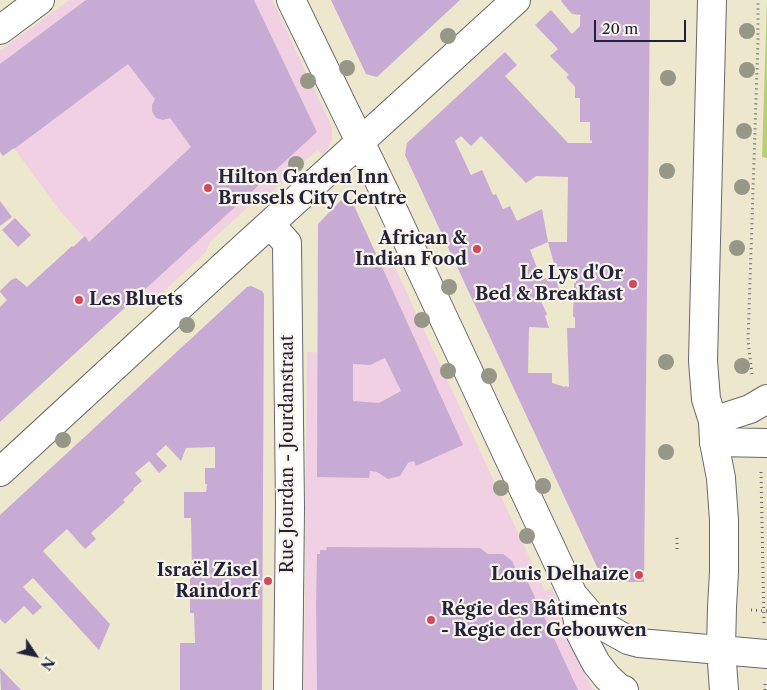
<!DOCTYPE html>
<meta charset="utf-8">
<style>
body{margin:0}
#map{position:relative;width:767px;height:690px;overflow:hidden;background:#ede7cd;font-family:"Libre Caslon Text",serif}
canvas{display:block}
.north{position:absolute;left:10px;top:630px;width:50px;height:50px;-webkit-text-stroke:4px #f7f3e8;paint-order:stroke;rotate:124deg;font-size:14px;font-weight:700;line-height:20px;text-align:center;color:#22223b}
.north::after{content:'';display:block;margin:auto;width:18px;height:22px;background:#22223b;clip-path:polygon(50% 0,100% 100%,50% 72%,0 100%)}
.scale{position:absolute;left:594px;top:20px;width:92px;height:22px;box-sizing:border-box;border:2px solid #22223b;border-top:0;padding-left:6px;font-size:15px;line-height:18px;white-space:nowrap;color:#22223b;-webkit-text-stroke:4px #f7f3e8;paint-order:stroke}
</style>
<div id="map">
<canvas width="767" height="690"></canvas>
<div class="north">N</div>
<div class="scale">20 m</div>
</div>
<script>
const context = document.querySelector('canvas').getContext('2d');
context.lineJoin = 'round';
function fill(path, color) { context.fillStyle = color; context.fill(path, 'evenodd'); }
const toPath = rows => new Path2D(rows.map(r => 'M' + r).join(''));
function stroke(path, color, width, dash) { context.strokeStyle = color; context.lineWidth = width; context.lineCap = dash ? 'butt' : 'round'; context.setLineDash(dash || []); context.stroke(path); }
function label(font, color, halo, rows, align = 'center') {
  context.font = font + ' "Libre Caslon Text",serif'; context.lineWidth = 4.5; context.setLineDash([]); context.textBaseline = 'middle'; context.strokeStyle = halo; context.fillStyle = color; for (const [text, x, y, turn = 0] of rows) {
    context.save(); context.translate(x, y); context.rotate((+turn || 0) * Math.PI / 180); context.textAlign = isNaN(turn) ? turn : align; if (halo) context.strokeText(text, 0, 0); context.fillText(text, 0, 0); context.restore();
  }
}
const built = toPath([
 [69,0,272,0,332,127,332,139,327,150,323,156,317,150,270,193,260,196,210,242,206,252,148,306,60,211,0,129,0,51],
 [396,252,398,257,392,261,545,591,552,588,559,605,581,665,593,690,304,690,307,352,340,353,349,275]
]);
const green = toPath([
 [767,0,767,158,762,157]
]);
const building = toPath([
 [86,0,254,0,317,132,0,422,0,307,7,300,0,292,0,291,11,280,16,278,27,287,61,256,72,246,73,247,85,236,89,242,191,147,170,118,163,120,156,118,152,111,152,105,155,99,128,64,14,149,14,148,3,156,0,152,0,64],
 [331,0,460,0,377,77,366,74],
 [562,0,650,0,644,582,604,582,405,155,407,143,505,52,517,65,505,76,568,143,592,143,592,140,590,141,590,122,580,122,580,98,575,98,575,87,566,77,569,75,550,56,558,49,535,25,551,10,572,34,580,26,580,17,581,15,572,14,561,1],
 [461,136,471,146,481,136,526,183,536,176,568,177,567,242,548,242,555,267,576,268,576,283,574,283,573,316,575,318,575,328,567,328,569,387,565,386,565,387,552,383,552,373,528,373,529,327,549,328,545,316,547,314,540,299,559,291,556,273,542,280,530,250,548,242,542,209,517,221,510,206,503,209,496,194,493,195,482,170,471,175,455,141],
 [342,199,351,199,463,445,416,466,414,461,408,463,400,476,388,479,377,472,370,471,369,478,317,477,318,224],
 [385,358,401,391,379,403,353,401,353,364,370,365],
 [0,201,12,217,0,226],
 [15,218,31,235,18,247,2,230],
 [251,286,262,291,264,294,262,690,180,690,180,643,195,643,194,613,190,613,190,570,192,568,191,518,184,518,184,492,206,492,207,484,205,484,205,468,215,468,215,447,186,448,181,461,166,445,156,454,167,466,159,473,149,461,135,473,142,481,133,489,134,490,123,500,125,502,91,533,96,539,85,549,67,529,43,551,110,624,99,650,33,578,23,587,42,607,33,615,24,606,5,624,0,619,0,515,247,287],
 [327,547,480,548,488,554,503,554,512,561,518,573,526,578,578,690,317,690,316,605,317,554,320,554,320,550,326,550],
 [0,668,21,690,1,690]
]);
const path = toPath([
 [752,374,748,341,758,41,758,0],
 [761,472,764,623],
 [677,538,677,549],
 [751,610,767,611],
 [765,690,765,682]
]);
const minor = toPath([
 [0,30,40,0],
 [270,224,287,243,290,508,288,690],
 [713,421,750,409,767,399],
 [714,442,767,443],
 [0,472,228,262,516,0]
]);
const major = toPath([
 [291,0,386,195,573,595,580,632,585,642,596,663,607,677,619,688,624,690],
 [712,0,703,361,706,399,713,421,714,442,721,478,724,520,724,572,722,607,721,649,724,690],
 [573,595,592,617,603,626,628,640,639,643,767,654]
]);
const trees = [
 [747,31],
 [448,36],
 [347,68],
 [747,70],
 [668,78],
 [308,81],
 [744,131],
 [296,164],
 [667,171],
 [742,187],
 [737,248],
 [449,287],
 [422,320],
 [187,325],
 [666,362],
 [742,366],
 [448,371],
 [489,376],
 [63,440],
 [666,452],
 [543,486],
 [501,488],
 [527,536]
];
const markers = [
 [208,188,5,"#d1495b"],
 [477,249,5,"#d1495b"],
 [633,284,5,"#d1495b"],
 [79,300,5,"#d1495b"],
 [639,575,5,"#d1495b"],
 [268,581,5,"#d1495b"],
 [431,620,5,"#d1495b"]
];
const poiNames = [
 ["Hilton Garden Inn",218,178,"left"],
 ["Brussels City Centre",218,199,"left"],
 ["African &",467,239],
 ["Indian Food",467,260],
 ["Le Lys d'Or",623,274],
 ["Bed & Breakfast",623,295],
 ["Les Bluets",89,300,"left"],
 ["Israël Zisel",258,571],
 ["Raindorf",258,592],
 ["Louis Delhaize",629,575],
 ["Régie des Bâtiments",441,610,"left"],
 ["- Regie der Gebouwen",441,631,"left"]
];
const streetNames = [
 ["Rue Jourdan - Jourdanstraat",288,454,-90]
];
fill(built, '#f1d0e3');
fill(green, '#b8d074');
fill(building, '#c8abd4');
stroke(minor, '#69676e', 30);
stroke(major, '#69676e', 30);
stroke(path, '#69676e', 3, [1, 4]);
stroke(minor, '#fff', 28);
stroke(major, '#fff', 28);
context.fillStyle = '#969786';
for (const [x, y] of trees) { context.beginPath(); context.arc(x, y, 8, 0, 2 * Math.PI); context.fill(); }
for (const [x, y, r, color] of markers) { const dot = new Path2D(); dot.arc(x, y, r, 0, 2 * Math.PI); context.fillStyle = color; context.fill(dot); stroke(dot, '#f7f3e8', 2); }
label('bold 18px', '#22223b', '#f7f3e8', poiNames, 'right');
label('18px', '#22223b', '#f7f3e8', streetNames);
</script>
